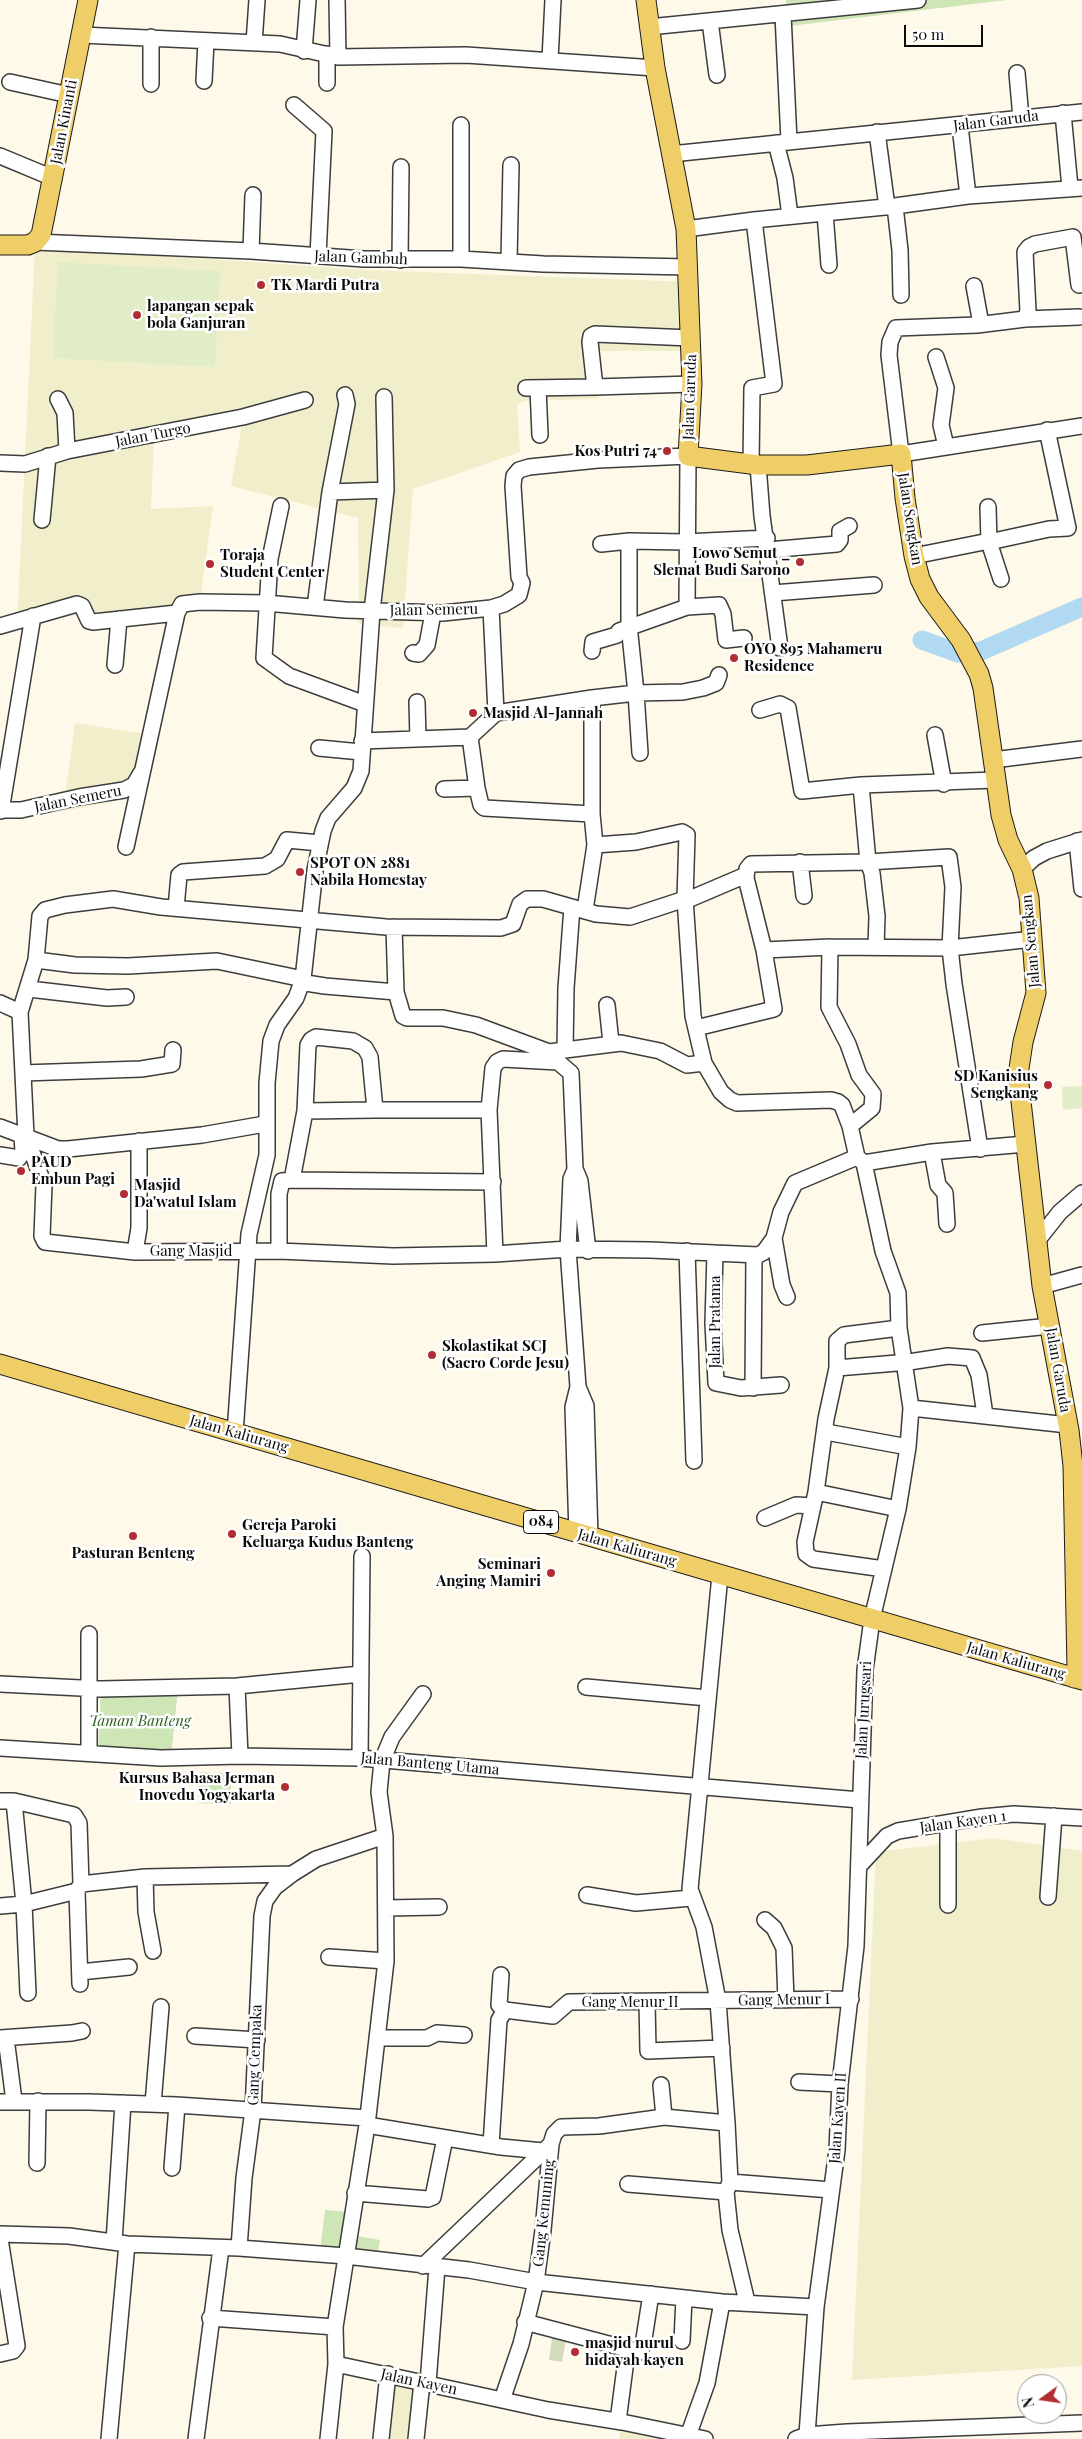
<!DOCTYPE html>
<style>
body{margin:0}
#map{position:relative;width:1082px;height:2439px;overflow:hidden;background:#fef9e9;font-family:"Playfair Display",serif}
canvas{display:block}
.north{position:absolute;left:1017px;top:2374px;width:50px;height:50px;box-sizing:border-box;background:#fff;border:1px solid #9d9d9d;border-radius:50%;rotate:256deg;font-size:14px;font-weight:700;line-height:20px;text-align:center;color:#0a0a0a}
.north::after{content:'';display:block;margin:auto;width:18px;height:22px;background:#b02d33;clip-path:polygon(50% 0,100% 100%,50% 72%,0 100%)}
.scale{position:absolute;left:904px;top:25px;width:79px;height:22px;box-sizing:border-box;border:2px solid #0a0a0a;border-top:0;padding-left:6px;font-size:15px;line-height:18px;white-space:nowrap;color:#0a0a0a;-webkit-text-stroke:4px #fff;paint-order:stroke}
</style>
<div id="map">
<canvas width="1082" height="2439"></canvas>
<div class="north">N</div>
<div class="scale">50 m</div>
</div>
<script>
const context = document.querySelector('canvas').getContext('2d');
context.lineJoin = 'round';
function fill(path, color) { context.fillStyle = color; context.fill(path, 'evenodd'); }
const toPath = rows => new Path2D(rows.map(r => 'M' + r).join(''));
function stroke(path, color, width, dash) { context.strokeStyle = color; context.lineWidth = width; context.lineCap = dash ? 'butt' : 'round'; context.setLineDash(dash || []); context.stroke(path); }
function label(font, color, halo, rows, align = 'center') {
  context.font = font + ' "Playfair Display",serif'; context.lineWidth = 5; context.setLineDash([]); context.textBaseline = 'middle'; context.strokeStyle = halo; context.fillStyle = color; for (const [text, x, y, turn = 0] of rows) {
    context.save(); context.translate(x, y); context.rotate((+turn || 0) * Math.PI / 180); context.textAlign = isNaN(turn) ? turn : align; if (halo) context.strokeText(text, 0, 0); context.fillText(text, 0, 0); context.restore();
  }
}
const farmland = toPath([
 [35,247,367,270,691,282,698,351,596,351,598,399,526,401,517,404,520,452,413,489,403,628,359,624,358,518,231,486,243,418,154,435,151,509,213,506,200,602,177,613,83,626,80,607,17,626],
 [75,723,153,735,140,796,63,811],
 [993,1838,1082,1851,1082,2366,852,2380,876,1852],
 [387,2380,421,2383,415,2439,379,2439],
 [620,2430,657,2439,619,2439]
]);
const green = toPath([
 [786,0,1007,0,789,26],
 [178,1688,171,1757,98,1750,101,1689],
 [200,1772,231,1773,231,1804,199,1803],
 [325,2210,349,2212,343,2253,320,2252],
 [352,2235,380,2240,377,2258,351,2254]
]);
const cemetery = toPath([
 [553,2332,567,2334,562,2362,549,2360]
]);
const pitch = toPath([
 [58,262,220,271,215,367,53,358],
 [1082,1086,1082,1108,1063,1110,1062,1087]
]);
const river = toPath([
 [922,640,958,653,981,651,1082,607]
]);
const minor = toPath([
 [337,0,338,57],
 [783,15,789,141],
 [710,21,717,75],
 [649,27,918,0],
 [81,35,280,44,338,57,466,55,655,68],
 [151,37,151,84],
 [254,43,257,0],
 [304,51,308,0],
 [550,60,553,0],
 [1017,73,1021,118],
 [204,81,206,41],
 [10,82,69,95],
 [327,83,327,54],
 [294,105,324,131,318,256],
 [1063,113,1070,188],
 [461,125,461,259],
 [960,126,968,196],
 [877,132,887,207],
 [776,143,785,178,790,216],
 [671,154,1082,112],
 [0,156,53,178],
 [895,206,900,250,901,295],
 [825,213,829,265],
 [686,229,754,220,895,206,968,196,1082,188],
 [35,242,251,251,364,259,461,259,543,264,688,267],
 [251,251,253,195],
 [400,260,401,167],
 [509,261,511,165],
 [1079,285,1073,237,1035,244,1029,247,1025,252,1028,311,1025,319,977,325,896,328,890,342,889,355,901,454,1082,426],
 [974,286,981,324],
 [1025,319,1079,317],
 [936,357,946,388,941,425,946,446],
 [595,387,692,384],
 [526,388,595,387,590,342,591,336,595,334,691,338],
 [538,388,540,435],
 [58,399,65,413,67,451],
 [0,463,25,464,67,451,243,417,305,400],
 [751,465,752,388,774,384,754,220],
 [758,465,762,516,780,648],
 [330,492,386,490],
 [281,506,270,559,264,658,289,676,365,704],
 [988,507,989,542,1001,579],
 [42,520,48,456],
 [629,541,686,542,767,538],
 [989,542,1049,529,1068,528,1047,430],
 [601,544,629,541,629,625,636,693,683,692,703,688,716,683,719,675],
 [768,550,837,544,840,540,840,531,849,526],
 [914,556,989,541],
 [773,593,874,585],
 [315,607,330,492,347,404,345,395],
 [687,607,719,605,723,614,726,640,744,638],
 [491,608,496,713],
 [0,626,77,604,82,606,89,621,93,622,177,613],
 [413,653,419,654,427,645,433,613],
 [115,665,119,619],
 [592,698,636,693,640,753],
 [417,702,418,739],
 [760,710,780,704,788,708,802,791,861,785,995,780],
 [935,735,944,784],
 [470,737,477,788,481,805,484,808,592,814],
 [362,741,470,737,496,713,592,698,592,814,595,845,585,910],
 [319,748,361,752],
 [993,760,1082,749],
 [861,785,868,862,949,857,953,887,950,948,954,984,980,1149],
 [444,789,477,788],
 [0,810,21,810,79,797,124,790,134,785,141,773],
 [1,811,33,616],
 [1077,841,1082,889],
 [595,845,636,842,682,832,687,835,685,899,693,1016,704,1063,721,1092,730,1100,737,1103,831,1100,838,1102,842,1105,850,1126,857,1157,864,1163,932,1152,1026,1144],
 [126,847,177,613,182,604,200,602,266,603,345,610,443,613,491,608,504,604,519,595,522,583,519,577,513,486,514,476,519,470,529,467,598,460,688,456,687,607,619,631,617,635,593,642,592,651],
 [800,862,804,896],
 [1022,869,1034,858,1047,851,1082,840],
 [685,901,746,875],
 [176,908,179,875,183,872,265,866,277,859,287,840,320,843],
 [394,927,396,992,403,1016,407,1018,443,1018,476,1025,549,1052,621,1043,660,1051,687,1065,704,1063],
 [830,947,829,1007,848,1044,859,1075,873,1094,872,1108,850,1126],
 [764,950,830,947,950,948,1033,939],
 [36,960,75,965,128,966,217,961,303,979,306,983,325,986,396,992],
 [29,989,107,998,126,997],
 [0,1003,20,1012,26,1136,44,1185,42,1236,45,1242,135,1252,279,1251,393,1256,495,1254,568,1249,650,1250,758,1255,764,1252,774,1238,781,1212,795,1183,857,1157],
 [607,1005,611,1043],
 [20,1012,36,960,40,916,45,910,65,905,113,899,161,907,386,927,501,928,513,924,520,904,527,899,543,899,596,914,630,917,685,899],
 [696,1028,774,1009,764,950,746,878,747,869,751,864,868,862,872,873,877,916,876,947],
 [565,1050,566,988,572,907],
 [23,1073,141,1069,172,1064,173,1050],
 [305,1111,375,1110],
 [0,1127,58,1149,68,1149,202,1135,265,1124],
 [932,1152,938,1185,945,1193,947,1224],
 [0,1155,19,1158,23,1152,22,1136],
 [864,1163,883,1251,898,1293,899,1328,911,1408],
 [574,1172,571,1179,568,1249,578,1387,586,1406,590,1537],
 [292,1180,493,1182],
 [774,1238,782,1285,787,1297],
 [1037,1241,1060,1212,1082,1193],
 [279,1251,279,1194,282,1181,292,1180,305,1111,308,1045,311,1040,316,1037,353,1041,365,1048,370,1057,375,1110,489,1110],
 [687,1251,694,1461],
 [135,1252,139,1228,139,1141],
 [715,1253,713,1323,716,1383,741,1388,781,1385],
 [495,1254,489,1110,493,1068,497,1062,503,1059,558,1062,571,1073,575,1169,580,1181,588,1251],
 [1042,1286,1082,1275],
 [982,1333,1050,1326],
 [837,1368,837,1341,844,1335,899,1328],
 [753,1388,754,1255],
 [826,1432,908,1447],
 [235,1433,249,1234,267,1155,267,1083,271,1041,277,1025,296,998,303,979,315,870,323,831,328,818,354,788,361,771,372,611,386,490,384,397],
 [816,1492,898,1509],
 [765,1518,796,1505,813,1506],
 [577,1533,573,1407,578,1387],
 [884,1569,813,1559,806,1554,805,1542,816,1492,826,1419,837,1368,909,1362,948,1356,972,1358,979,1375,985,1415],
 [720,1575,690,1889,704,1927,718,2001,727,2123],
 [89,1634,89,1752],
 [0,1684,101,1689,237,1686,361,1674],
 [237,1686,240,1756],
 [586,1687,708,1698],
 [0,1748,161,1758,240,1756,360,1758,860,1800],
 [360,1758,362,1556],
 [0,1801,14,1801,74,1815,79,1823,81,1884,77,1891,24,1904,0,1906],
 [14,1801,24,1904,28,1993],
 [948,1823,948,1905],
 [859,1866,887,1836,898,1831,982,1817,1014,1814,1082,1818],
 [145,1877,146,1912,153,1951],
 [81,1884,145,1877,292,1874,316,1859,385,1836],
 [77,1891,80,1984],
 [587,1895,636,1903,691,1898],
 [1048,1897,1054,1816],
 [386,1908,439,1907],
 [765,1920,774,1928,784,1948,786,2000],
 [329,1957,386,1961],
 [80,1972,129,1967],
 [501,1975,499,2005,505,2010],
 [647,2002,648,2051,722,2048],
 [195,2036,257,2040],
 [0,2038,72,2033,82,2031],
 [6,2038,14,2101],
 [377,2038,427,2038,437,2033,464,2035],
 [799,2082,840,2084],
 [661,2085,664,2117],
 [0,2102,89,2102,177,2105,367,2118],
 [153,2104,161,2007],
 [367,2125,501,2147,543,2151],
 [491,2145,499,2020,505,2010,553,2016,569,2002,851,1999],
 [37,2163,38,2101],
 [172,2168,177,2105],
 [730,2182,831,2190],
 [628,2184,726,2192],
 [355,2193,428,2199,433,2197,445,2138],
 [0,2234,69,2236,127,2244,239,2248,346,2256,469,2270,536,2282,722,2302,816,2307],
 [0,2239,17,2346,13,2351,0,2354],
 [114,2242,123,2103],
 [239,2248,244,2178,253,2110,262,1916,265,1901,275,1887,292,1874],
 [423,2266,551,2144,554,2134,561,2127,599,2126,664,2117,727,2123,730,2182,726,2192,730,2230,747,2302],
 [210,2318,335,2327],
 [525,2322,639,2352,643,2345,651,2294],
 [682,2341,684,2298],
 [336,2364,548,2410,622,2422,705,2439],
 [428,2383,437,2267],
 [502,2400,521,2344,536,2282,543,2230,551,2144],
 [618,2421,626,2360],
 [807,2435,816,2307,837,2150,840,2084,856,1946,865,1670,872,1619,898,1509,908,1447,911,1408,1068,1425],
 [109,2439,127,2244],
 [196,2439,221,2248],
 [328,2439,336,2364,335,2327,367,2125,386,1961,385,1836,379,1792,382,1761,392,1737,423,1694],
 [381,2439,388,2374],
 [416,2439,422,2382],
 [687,2439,707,2383,722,2302],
 [796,2439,807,2435,847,2432,1082,2423]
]);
const major = toPath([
 [646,0,655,68,686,229,692,384,688,456,758,465,807,465,901,454,905,498,914,556,920,579,929,597,961,640,979,674,983,688,1001,815,1008,840,1022,869,1029,898,1036,993,1023,1042,1018,1075,1042,1286,1069,1430,1073,1466,1077,1670,1074,1678],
 [0,245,28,245,35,242,41,235,88,0],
 [0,1364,1082,1680]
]);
const markers = [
 [261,285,5,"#b02d33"],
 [137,315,5,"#b02d33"],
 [667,451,5,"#b02d33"],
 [800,562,5,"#b02d33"],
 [210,564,5,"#b02d33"],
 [734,658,5,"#b02d33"],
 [473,713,5,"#b02d33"],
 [300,872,5,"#b02d33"],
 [1048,1085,5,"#b02d33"],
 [21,1171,5,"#b02d33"],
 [124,1194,5,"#b02d33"],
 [432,1355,5,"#b02d33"],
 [232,1534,5,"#b02d33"],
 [133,1536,5,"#b02d33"],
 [551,1573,5,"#b02d33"],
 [285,1787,5,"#b02d33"],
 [575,2352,5,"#b02d33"]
];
const shields = [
 [541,1522,35]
];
const shieldNames = [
 ["084",541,1522]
];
const streetNames = [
 ["Jalan Garuda",996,121,-7],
 ["Jalan Kinanti",64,122,-79],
 ["Jalan Gambuh",361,258,2],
 ["Jalan Garuda",690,397,-88],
 ["Jalan Turgo",153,435,-11],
 ["Jalan Sengkan",910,519,81],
 ["Jalan Semeru",434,610,-1],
 ["Jalan Semeru",78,799,-11],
 ["Jalan Sengkan",1031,941,-95],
 ["Gang Masjid",191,1251],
 ["Jalan Pratama",715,1322,-90],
 ["Jalan Garuda",1058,1370,80],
 ["Jalan Kaliurang",239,1434,16],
 ["Jalan Kaliurang",627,1548,16],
 ["Jalan Kaliurang",1016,1661,16],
 ["Jalan Jurugsari",864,1710,-87],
 ["Jalan Banteng Utama",430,1764,5],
 ["Jalan Kayen 1",963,1822,-8],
 ["Gang Menur I",784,2000,-1],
 ["Gang Menur II",630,2002],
 ["Gang Cempaka",255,2055,-88],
 ["Jalan Kayen II",838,2118,-86],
 ["Gang Kemuning",544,2213,-84],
 ["Jalan Kayen",419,2382,12]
];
const poiNames = [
 ["TK Mardi Putra",271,285],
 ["lapangan sepak",147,306],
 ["bola Ganjuran",147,323],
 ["Kos Putri 74",657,451,"right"],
 ["Lowo Semut _",790,553,"right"],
 ["Slemat Budi Sarono",790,570,"right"],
 ["Toraja",220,555],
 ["Student Center",220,572],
 ["OYO 895 Mahameru",744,649],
 ["Residence",744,666],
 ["Masjid Al-Jannah",483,713],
 ["SPOT ON 2881",310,863],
 ["Nabila Homestay",310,880],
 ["SD Kanisius",1038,1076,"right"],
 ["Sengkang",1038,1093,"right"],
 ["PAUD",31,1162],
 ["Embun Pagi",31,1179],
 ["Masjid",134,1185],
 ["Da'watul Islam",134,1202],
 ["Skolastikat SCJ",442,1346],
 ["(Sacro Corde Jesu)",442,1363],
 ["Gereja Paroki",242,1525],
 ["Keluarga Kudus Banteng",242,1542],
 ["Pasturan Benteng",133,1553,"center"],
 ["Seminari",541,1564,"right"],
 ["Anging Mamiri",541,1581,"right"],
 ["Kursus Bahasa Jerman",275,1778,"right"],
 ["Inovedu Yogyakarta",275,1795,"right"],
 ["masjid nurul",585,2343],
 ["hidayah kayen",585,2360]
];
const parkNames = [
 ["Taman Banteng",140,1721]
];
fill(farmland, '#f1eecb');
fill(green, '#cee5b6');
fill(cemetery, '#d2dcbd');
fill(pitch, '#e0edc7');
stroke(river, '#b1d9f1', 19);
stroke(minor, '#3d3d3d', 18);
stroke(major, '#1b1b1b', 21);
stroke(minor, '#fff', 15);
stroke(major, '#efce67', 19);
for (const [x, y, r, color] of markers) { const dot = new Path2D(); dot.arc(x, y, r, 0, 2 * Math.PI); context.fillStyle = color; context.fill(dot); stroke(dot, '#fff', 2); }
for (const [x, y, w] of shields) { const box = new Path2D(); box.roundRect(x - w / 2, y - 11.5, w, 23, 4); context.fillStyle = '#fff'; context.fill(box); stroke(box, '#0a0a0a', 1); }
label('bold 14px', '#0a0a0a', null, shieldNames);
label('15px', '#0a0a0a', '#fff', streetNames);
label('bold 15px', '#0a0a0a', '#fff', poiNames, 'left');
label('italic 15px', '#2d5c20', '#fff', parkNames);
</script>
